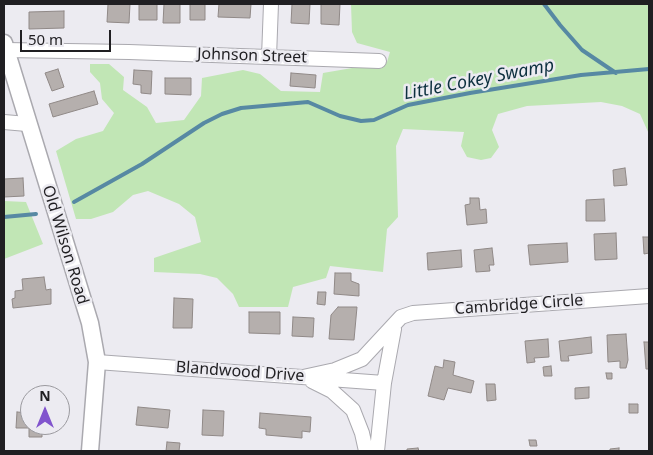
<!DOCTYPE html>
<style>
body{margin:0}
#map{position:relative;width:653px;height:455px;overflow:hidden;background:#ecebf1;font-family:"Noto Sans",sans-serif}
canvas{display:block}
.frame{position:absolute;inset:0;border:5px solid #201f22;pointer-events:none}
.north{position:absolute;left:20px;top:385px;width:50px;height:50px;box-sizing:border-box;background:#ecebf1;border:1px solid #9a999e;border-radius:50%;rotate:0deg;font-size:14px;font-weight:700;line-height:20px;text-align:center;color:#201f22}
.north::after{content:'';display:block;margin:auto;width:18px;height:22px;background:#8154cd;clip-path:polygon(50% 0,100% 100%,50% 72%,0 100%)}
.scale{position:absolute;left:20px;top:30px;width:91px;height:22px;box-sizing:border-box;border:2px solid #201f22;border-top:0;padding-left:6px;font-size:15px;line-height:18px;white-space:nowrap;color:#201f22;-webkit-text-stroke:4px #ecebf1;paint-order:stroke}
</style>
<div id="map">
<canvas width="653" height="455"></canvas>
<div class="frame"></div>
<div class="north">N</div>
<div class="scale">50 m</div>
</div>
<script>
const context = document.querySelector('canvas').getContext('2d');
context.lineJoin = 'round';
function fill(path, color) { context.fillStyle = color; context.fill(path, 'evenodd'); }
const toPath = rows => new Path2D(rows.map(r => 'M' + r).join(''));
function stroke(path, color, width, dash) { context.strokeStyle = color; context.lineWidth = width; context.lineCap = dash ? 'butt' : 'round'; context.setLineDash(dash || []); context.stroke(path); }
function label(font, color, halo, rows, align = 'center') {
  context.font = font + ' "Noto Sans",sans-serif'; context.lineWidth = 5; context.setLineDash([]); context.textBaseline = 'middle'; context.strokeStyle = halo; context.fillStyle = color; for (const [text, x, y, turn = 0] of rows) {
    context.save(); context.translate(x, y); context.rotate((+turn || 0) * Math.PI / 180); context.textAlign = isNaN(turn) ? turn : align; if (halo) context.strokeText(text, 0, 0); context.fillText(text, 0, 0); context.restore();
  }
}
const green = toPath([
 [351,4,649,4,649,134,640,114,622,106,601,102,527,106,498,114,492,130,499,147,491,158,481,160,467,157,461,146,464,132,403,129,396,146,398,217,387,229,383,272,330,266,326,278,293,287,288,307,239,307,233,294,217,278,200,274,154,272,154,258,201,242,195,217,179,204,148,191,133,195,113,212,91,219,76,219,56,151,76,139,103,131,114,113,102,99,100,83,90,72,90,64,109,64,124,77,123,90,147,107,156,123,184,120,201,96,202,78,243,70,260,74,281,91,320,92,323,73,387,62,390,52,357,43,352,32],
 [4,201,26,202,43,244,4,259]
]);
const stream = toPath([
 [544,4,560,25,582,50,616,73],
 [74,202,142,164,204,123,222,114,241,108,308,102,340,116,361,121,374,120,408,105,470,93,581,75,649,69],
 [4,217,36,214]
]);
const building = toPath([
 [108,4,130,4,129,23,107,22,108,4],
 [139,4,157,4,157,20,139,20,139,4],
 [164,4,180,4,180,23,163,23,164,4],
 [190,4,205,4,205,20,190,20,190,4],
 [219,4,251,4,250,18,218,17,219,4],
 [292,4,310,4,309,24,291,23,292,4],
 [321,4,340,4,339,25,321,24,321,4],
 [64,11,64,28,29,29,29,12,64,11],
 [58,69,64,87,52,91,45,73,58,69],
 [134,70,152,71,151,94,141,93,141,85,133,84,134,70],
 [291,73,316,75,315,88,290,86,291,73],
 [165,78,191,78,191,95,165,94,165,78],
 [94,91,98,104,53,117,49,104,94,91],
 [625,168,627,185,614,186,613,170,625,168],
 [23,178,24,196,4,197,4,179,23,178],
 [470,198,479,198,480,210,486,209,487,223,467,225,465,205,470,204,470,198],
 [604,199,605,221,586,221,586,200,604,199],
 [616,233,617,259,595,260,594,234,616,233],
 [643,237,649,237,649,253,644,254,643,237],
 [567,243,568,262,530,265,528,245,567,243],
 [492,248,494,265,489,265,490,271,476,272,474,250,492,248],
 [461,250,462,267,428,270,427,253,461,250],
 [335,273,351,273,351,281,359,284,359,296,334,294,335,273],
 [44,277,46,290,51,289,51,304,13,308,12,299,15,298,15,291,23,290,22,279,44,277],
 [318,292,326,292,325,305,317,304,318,292],
 [174,298,193,299,192,328,173,328,174,298],
 [338,307,357,307,354,340,329,339,331,315,338,307],
 [249,312,280,312,280,334,249,333,249,312],
 [293,317,314,318,313,337,292,336,293,317],
 [626,334,628,360,626,368,620,368,620,361,608,362,607,335,626,334],
 [591,337,592,353,568,356,569,361,561,361,559,341,591,337],
 [548,339,549,357,534,358,535,362,527,363,525,341,548,339],
 [644,342,649,342,649,369,646,369,644,342],
 [444,360,455,362,453,375,474,381,471,393,448,388,444,400,428,396,435,366,443,368,444,360],
 [551,366,552,376,544,376,543,367,551,366],
 [606,373,612,373,612,379,607,379,606,373],
 [486,384,495,384,496,400,487,401,486,384],
 [589,387,589,398,575,399,575,388,589,387],
 [629,404,638,404,638,413,629,413,629,404],
 [138,407,170,410,168,428,136,425,138,407],
 [203,410,224,411,223,436,202,435,203,410],
 [17,412,30,413,30,425,42,425,42,437,29,437,29,428,16,428,17,412],
 [260,413,311,417,310,432,302,431,302,438,266,435,266,429,259,428,260,413],
 [529,440,536,440,537,446,530,446,529,440],
 [167,442,180,443,179,451,166,451,167,442],
 [418,448,419,451,407,451,407,449,418,448],
 [619,448,619,451,610,451,610,449,619,448]
]);
const minor = toPath([
 [5,50,129,52,379,61],
 [269,57,271,4],
 [4,122,27,124],
 [97,362,384,383],
 [303,377,335,370,362,359,401,317,413,313,649,296],
 [312,381,332,391,353,410,362,433,366,451],
 [377,451,384,383,394,329]
]);
const tertiary = toPath([
 [4,43,90,323,97,362,90,451]
]);
const streetNames = [
 ["Johnson Street",252,56,2],
 ["Old Wilson Road",65,245,73],
 ["Cambridge Circle",519,305,-4],
 ["Blandwood Drive",240,372,4]
];
const waterNames = [
 ["Little Cokey Swamp",479,80,-11]
];
fill(green, '#c1e6b5');
stroke(stream, '#5789a3', 4);
fill(building, '#b5afad');
stroke(building, '#908987', 1);
stroke(minor, '#aaa9af', 16);
stroke(tertiary, '#aaa9af', 19);
stroke(minor, '#fff', 14);
stroke(tertiary, '#fff', 16);
label('16px', '#201f22', '#ecebf1', streetNames);
label('italic 18px', '#0d303f', '#ecebf1', waterNames);
</script>
